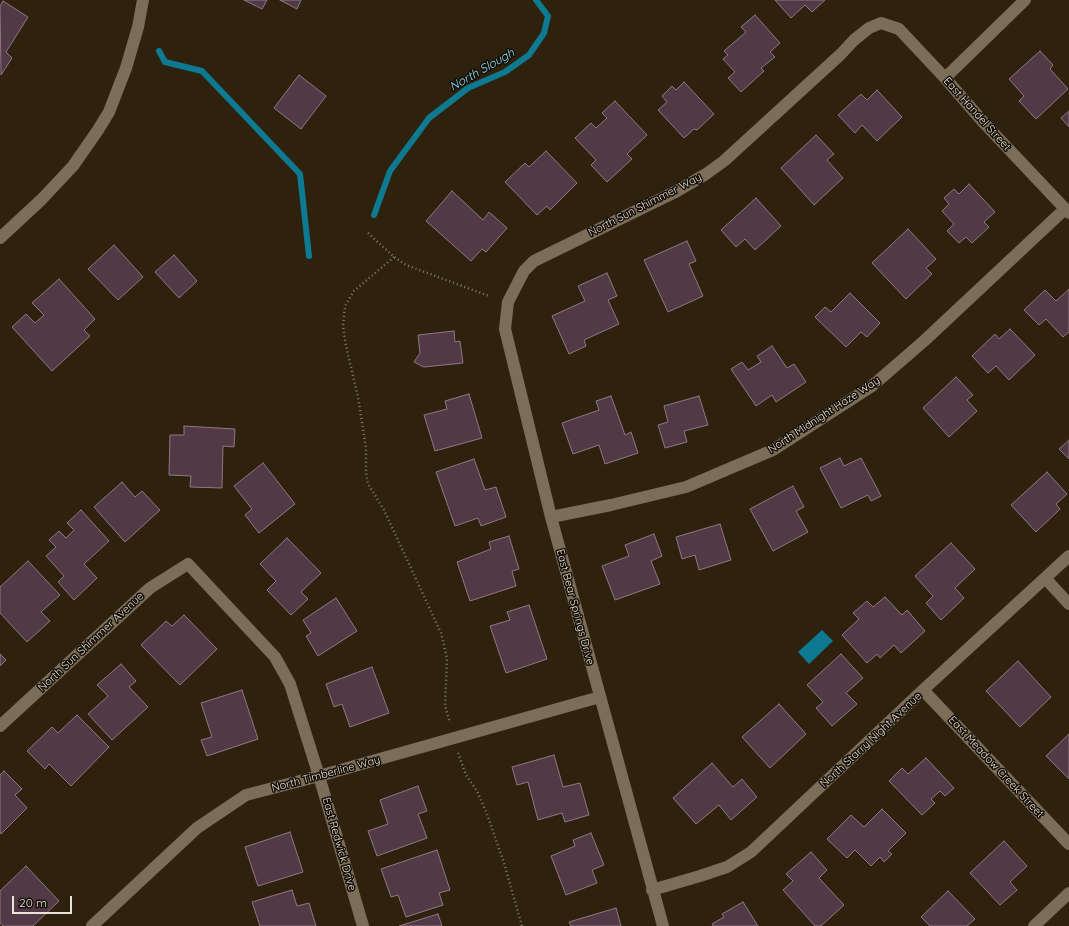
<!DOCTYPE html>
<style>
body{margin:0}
#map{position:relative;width:1069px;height:926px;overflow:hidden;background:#2e220f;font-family:Quicksand,sans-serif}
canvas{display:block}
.scale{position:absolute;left:12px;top:896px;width:60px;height:18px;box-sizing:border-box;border:2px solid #ece3d7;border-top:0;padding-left:5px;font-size:12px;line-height:14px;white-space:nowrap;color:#ece3d7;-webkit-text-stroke:3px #120d05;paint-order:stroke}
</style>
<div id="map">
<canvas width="1069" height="926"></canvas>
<div class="scale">20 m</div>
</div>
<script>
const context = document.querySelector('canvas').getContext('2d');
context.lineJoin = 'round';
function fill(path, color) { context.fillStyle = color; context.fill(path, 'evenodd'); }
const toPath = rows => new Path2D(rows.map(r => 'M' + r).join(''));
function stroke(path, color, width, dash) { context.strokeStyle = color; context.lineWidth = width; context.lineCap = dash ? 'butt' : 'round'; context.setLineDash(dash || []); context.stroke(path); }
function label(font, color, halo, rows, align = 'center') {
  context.font = font + ' Quicksand,sans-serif'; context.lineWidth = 3; context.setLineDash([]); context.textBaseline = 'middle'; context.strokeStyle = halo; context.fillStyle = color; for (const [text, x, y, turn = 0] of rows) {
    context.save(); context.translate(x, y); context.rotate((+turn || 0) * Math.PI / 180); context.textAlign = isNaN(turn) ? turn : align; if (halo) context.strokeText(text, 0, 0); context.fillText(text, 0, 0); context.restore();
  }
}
const water = toPath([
 [822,630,833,641,809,664,798,652]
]);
const stream = toPath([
 [159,51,165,62,202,71,300,174,309,256],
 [374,215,390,171,429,118,468,88,505,72,529,55,544,33,548,16,536,0]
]);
const building = toPath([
 [244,0,267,0,262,9,244,0],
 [280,0,301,0,297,9,280,0],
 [775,0,825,0,812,12,805,5,791,18,775,0],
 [3,1,28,17,6,52,12,58,1,75,0,6,3,1],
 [755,15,780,43,770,52,775,57,761,68,764,71,741,92,728,78,735,72,723,59,728,55,724,51,746,32,741,27,755,15],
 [1040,51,1053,65,1050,69,1068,89,1036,119,1019,101,1024,96,1009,79,1040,51],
 [299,75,326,96,301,129,274,108,299,75],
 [684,82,714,114,697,130,694,129,684,138,658,110,667,102,662,96,672,86,676,90,684,82],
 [877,90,902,117,877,141,862,125,855,133,838,115,861,94,867,100,877,90],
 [615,101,647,135,627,154,632,159,607,182,591,165,596,160,575,138,591,123,596,128,607,118,602,113,615,101],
 [1069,111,1069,127,1061,118,1069,111],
 [816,135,834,154,827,160,843,178,814,205,781,168,816,135],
 [546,151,577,183,550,210,547,206,537,215,505,182,525,163,529,167,546,151],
 [969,184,995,212,984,222,989,227,972,243,966,237,959,243,947,231,954,224,942,211,949,204,944,198,954,189,959,194,969,184],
 [452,191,483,220,489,212,507,228,486,252,482,249,471,261,426,221,452,191],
 [756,198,781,226,755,250,745,239,736,247,721,230,756,198],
 [908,229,936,259,926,268,932,274,906,299,872,263,908,229],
 [687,241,696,261,689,264,703,296,668,312,644,260,687,241],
 [114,245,143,277,118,300,88,269,114,245],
 [174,255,197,281,179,298,155,272,174,255],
 [607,273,617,296,608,300,619,324,584,340,586,346,569,354,552,316,585,301,578,286,607,273],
 [59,279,95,319,84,330,90,336,52,371,12,327,26,314,35,323,44,315,32,303,59,279],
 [1069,289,1069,332,1063,337,1046,319,1039,325,1024,310,1045,290,1056,301,1069,289],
 [850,293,880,323,867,337,861,332,846,347,815,317,825,307,831,312,850,293],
 [1010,329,1035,355,1009,380,996,366,988,373,972,356,995,334,999,339,1010,329],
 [454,331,455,342,460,341,463,363,424,367,414,362,420,353,418,335,454,331],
 [772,346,787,368,794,364,806,382,776,402,772,395,756,406,731,369,742,362,748,370,761,362,757,356,772,346],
 [956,377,973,395,967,400,977,411,949,437,923,408,956,377],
 [469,394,482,438,435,451,424,415,447,409,445,401,469,394],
 [611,396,625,435,631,432,638,453,605,464,599,445,573,454,562,423,599,410,596,401,611,396],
 [699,396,708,425,684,431,687,442,665,448,658,425,668,422,664,406,699,396],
 [184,426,235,429,234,447,223,446,222,488,190,487,191,476,169,475,170,435,184,435,184,426],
 [1069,440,1069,459,1059,449,1069,440],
 [840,458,844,466,861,458,881,496,871,501,868,495,841,508,820,468,840,458],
 [474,459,485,490,496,487,506,517,481,526,478,518,455,526,436,472,474,459],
 [263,463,295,504,259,533,245,515,252,509,234,486,263,463],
 [1047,472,1067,494,1056,504,1060,509,1036,532,1011,505,1047,472],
 [122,482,135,497,142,491,160,510,125,542,94,507,122,482],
 [793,486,804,507,796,511,808,532,773,551,750,509,793,486],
 [81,510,109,541,84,564,97,578,74,600,58,582,64,576,46,556,56,547,49,540,59,531,66,538,74,530,67,523,81,510],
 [720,524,731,560,699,570,695,555,682,559,676,537,720,524],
 [654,534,662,556,651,561,660,584,615,600,602,566,629,556,625,545,654,534],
 [509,536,519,569,512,571,516,586,470,601,457,562,491,549,489,542,509,536],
 [287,538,321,573,301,592,308,599,291,615,267,590,276,581,260,564,287,538],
 [951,543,975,569,955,588,964,598,941,620,926,603,933,596,915,576,951,543],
 [28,561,60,595,41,612,50,621,27,642,0,613,0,587,28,561],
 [885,597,902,615,907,610,925,631,901,653,894,645,880,658,877,654,867,663,842,635,859,619,853,613,867,601,873,607,885,597],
 [336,598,357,631,318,656,306,636,311,633,303,620,336,598],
 [529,605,547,659,506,673,490,626,510,620,507,612,529,605],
 [184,615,217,649,180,685,141,645,166,621,172,626,184,615],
 [0,654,6,660,0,666,0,654],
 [841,654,863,678,846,693,857,704,832,726,816,708,823,702,807,685,841,654],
 [1018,661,1051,697,1020,727,986,691,1018,661],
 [121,664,136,681,129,687,148,707,112,740,88,714,108,696,97,685,121,664],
 [372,667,389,713,350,727,342,704,334,707,326,684,372,667],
 [242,690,258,739,207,756,201,740,212,737,201,703,242,690],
 [779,704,806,734,770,768,742,737,779,704],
 [77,715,109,747,71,786,49,764,45,769,27,751,52,727,58,733,77,715],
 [1069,734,1069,779,1046,756,1069,734],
 [554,755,563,787,580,783,589,815,565,822,562,813,538,820,528,782,517,785,512,767,554,755],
 [926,758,954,788,945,796,940,791,931,799,935,803,922,815,889,781,902,768,908,774,926,758],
 [712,763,733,787,742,779,757,797,731,820,719,805,696,824,673,798,712,763],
 [4,771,22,789,15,795,27,808,1,834,0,832,0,775,4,771],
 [418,786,427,811,418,814,427,838,377,856,368,831,388,824,380,800,418,786],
 [882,809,906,833,888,851,892,854,884,862,880,857,871,866,855,850,847,858,827,839,851,815,864,827,882,809],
 [290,832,303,872,258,886,245,847,290,832],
 [591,833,604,865,592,870,597,883,566,895,551,856,575,846,573,840,591,833],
 [1004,841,1027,866,1010,882,1017,890,1000,905,970,873,1004,841],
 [437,850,450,890,439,893,443,905,406,917,398,895,391,897,381,869,437,850],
 [811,852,827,870,819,878,844,905,821,926,815,926,783,890,793,881,786,874,811,852],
 [26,866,59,901,33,926,3,926,0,923,0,891,26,866],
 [292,890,297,906,309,903,316,926,260,926,252,902,292,890],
 [948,891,975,919,967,926,930,926,921,917,948,891],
 [743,902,758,926,713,926,712,924,724,917,722,914,743,902],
 [616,908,621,926,571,926,569,922,616,908],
 [438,914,442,926,399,926,438,914]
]);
const path = toPath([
 [368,233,394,257,406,265,489,296],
 [394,257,354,291,345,306,343,326,346,346,358,397,366,448,366,472,368,484,384,510,441,633,447,658,445,706,450,723],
 [458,753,466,775,477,791,487,814,504,863,522,926]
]);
const street = toPath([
 [945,78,1025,0],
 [0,238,41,200,73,166,98,130,109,112,126,68,138,27,143,0],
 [551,517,611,505,686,487,773,450,872,386,924,341,1065,209],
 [1045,578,1069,604],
 [923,690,1069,844],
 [0,726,150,588,188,564,275,657,290,684,319,776,363,926],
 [652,890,700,876,727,867,751,852,923,690,1069,556],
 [92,926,197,828,246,795,319,776,600,697],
 [663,926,551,517,505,329,508,302,524,271,534,261,677,191,706,174,724,161,841,54,854,40,869,28,881,23,899,29,945,78,984,123,1069,213],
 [1034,926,1069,893]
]);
const streetNames = [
 ["East Handel Street",977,114,48],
 ["North Sun Shimmer Way",645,205,-27],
 ["North Midnight Haze Way",824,415,-33],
 ["East Bear Springs Drive",575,607,75],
 ["North Sun Shimmer Avenue",91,642,-43],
 ["North Starry Night Avenue",871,740,-43],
 ["East Meadow Creek Street",996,767,47],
 ["North Timberline Way",326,774,-15],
 ["East Redwick Drive",339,844,74]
];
const waterNames = [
 ["North Slough",482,70,-30]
];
fill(water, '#0d7a91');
stroke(stream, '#0d7a91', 6);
fill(building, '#513a46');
stroke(building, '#917784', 1);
stroke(path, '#867b6c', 2.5, [1, 3]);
stroke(street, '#7c6d58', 12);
label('11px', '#ece3d7', '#120d05', streetNames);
label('italic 12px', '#8ce0f8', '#120d05', waterNames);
</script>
